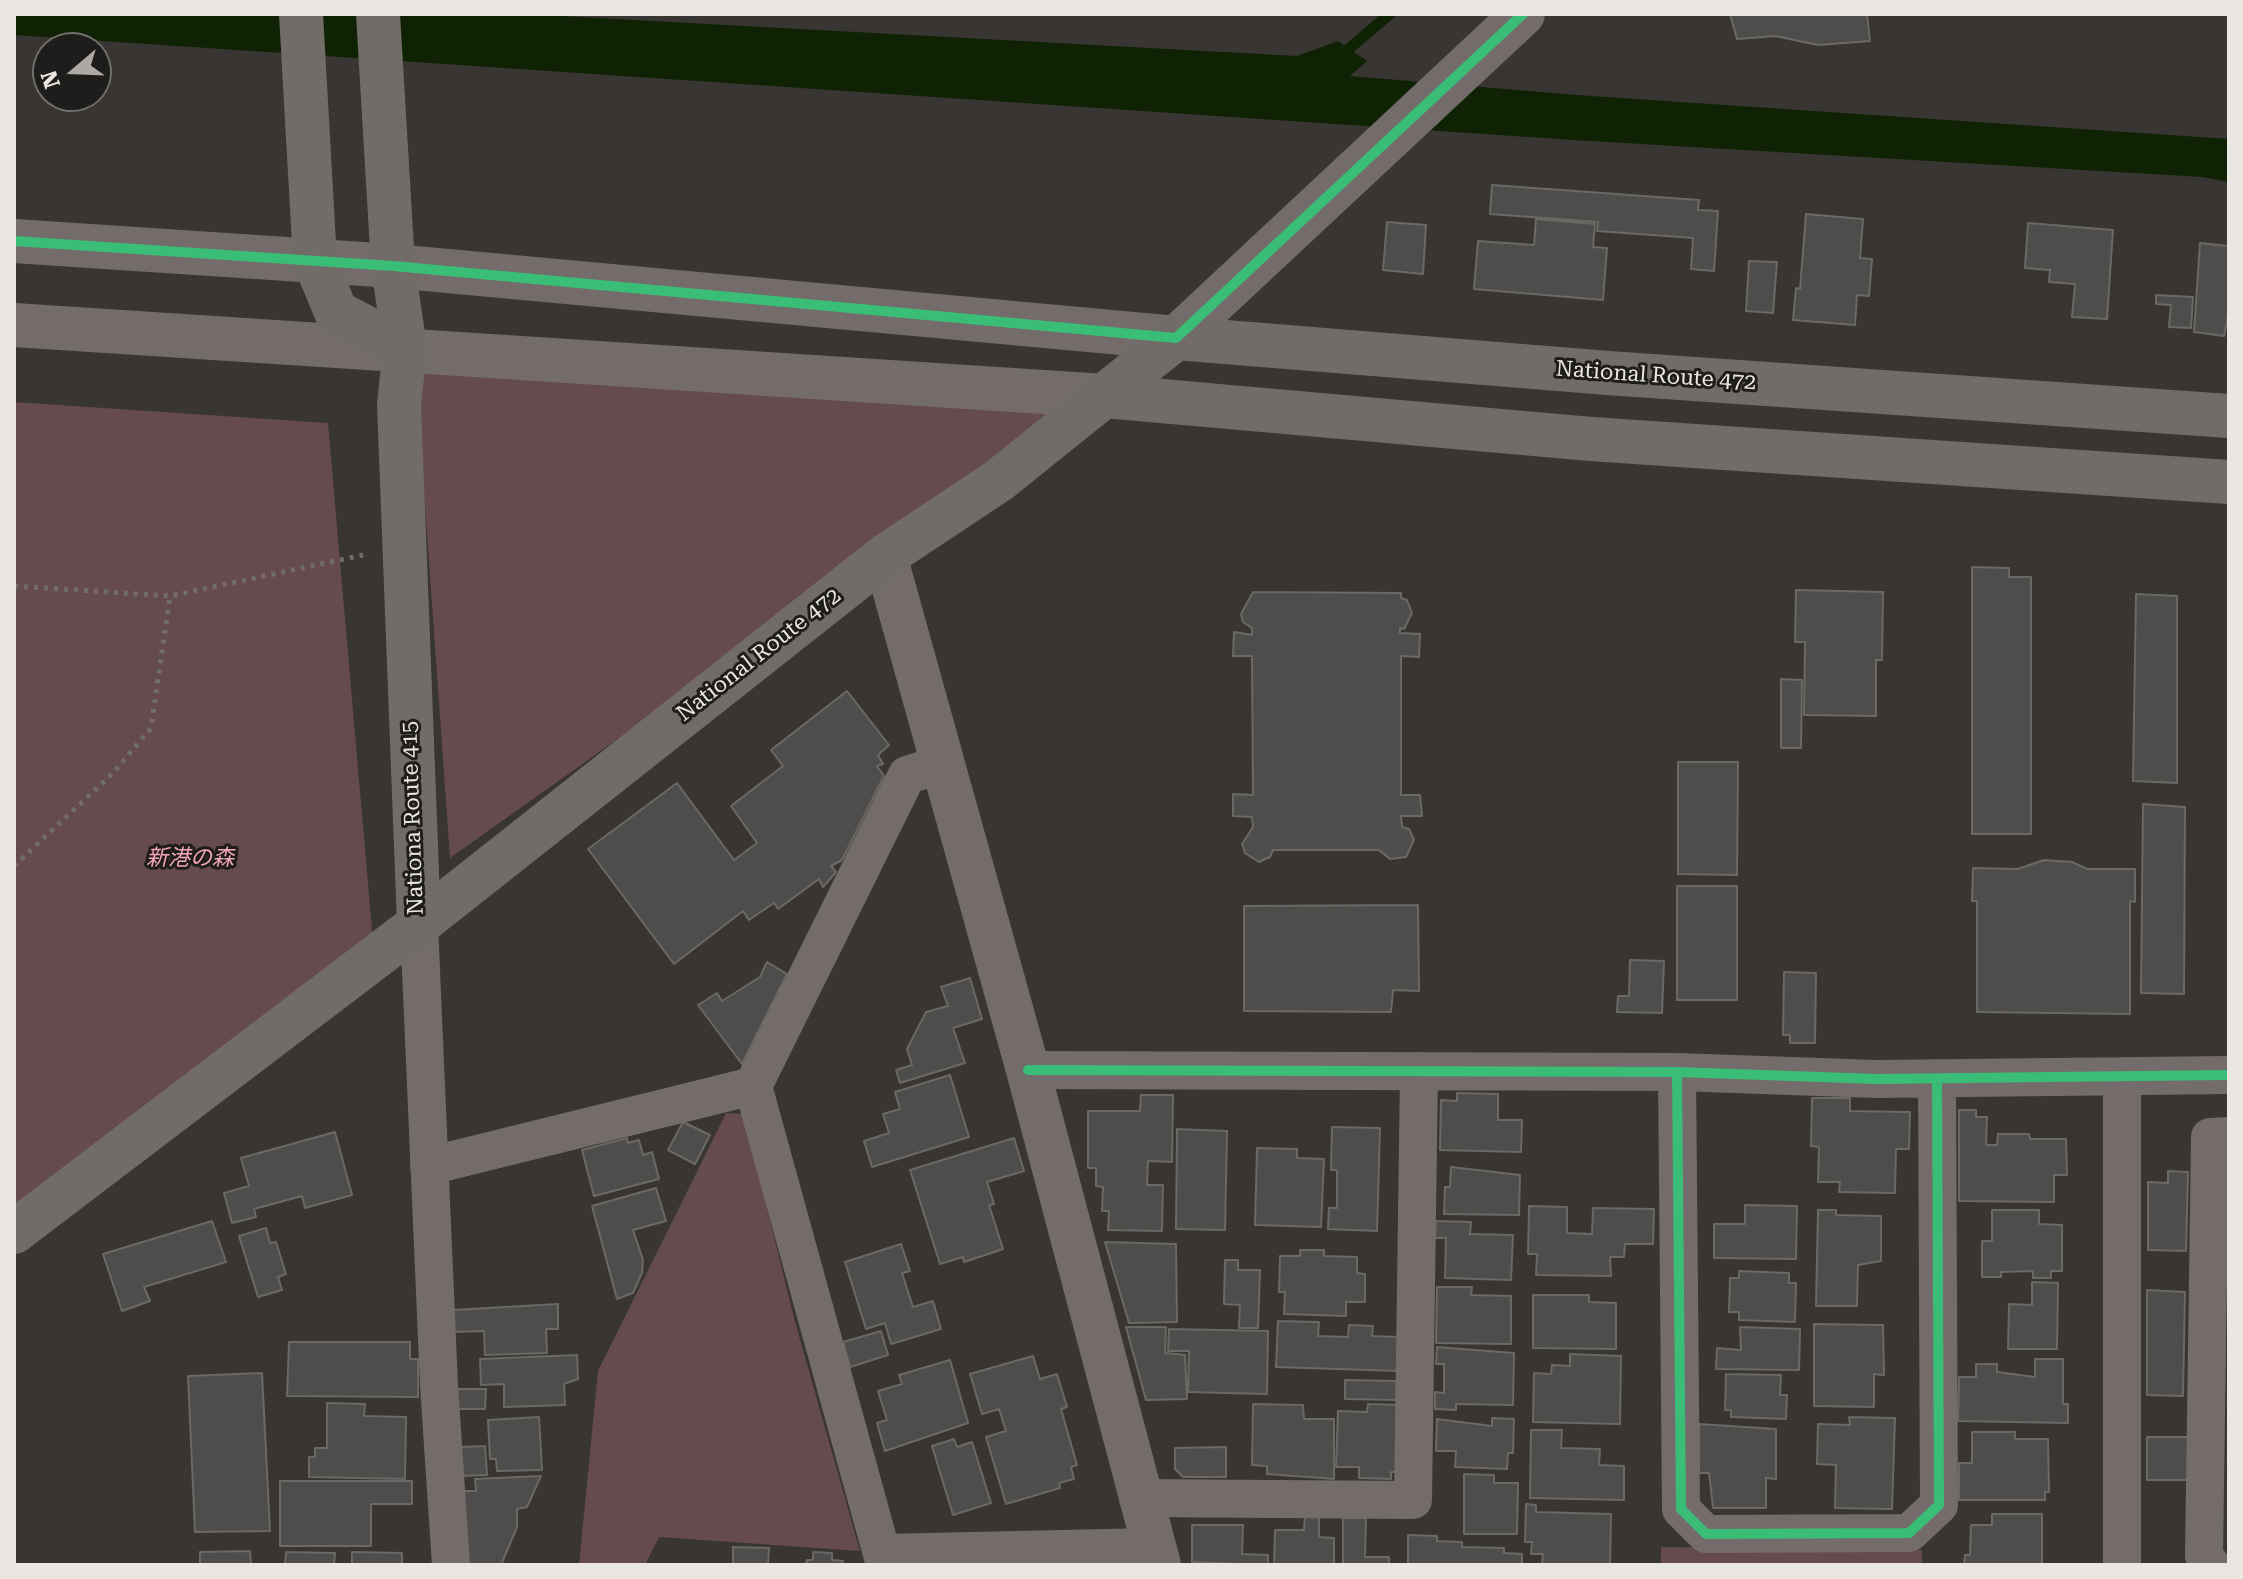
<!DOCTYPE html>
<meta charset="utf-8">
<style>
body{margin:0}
#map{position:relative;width:2243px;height:1579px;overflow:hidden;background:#383532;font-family:"Roboto Serif",serif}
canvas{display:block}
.frame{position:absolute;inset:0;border:16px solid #eae7e3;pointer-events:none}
.north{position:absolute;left:32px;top:32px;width:80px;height:80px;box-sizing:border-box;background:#1f1d1b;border:2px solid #706e6b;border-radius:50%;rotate:251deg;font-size:22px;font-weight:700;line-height:32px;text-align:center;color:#eae7e3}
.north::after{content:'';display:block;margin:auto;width:28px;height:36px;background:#aca9a5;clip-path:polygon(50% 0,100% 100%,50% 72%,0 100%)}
</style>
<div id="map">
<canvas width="2243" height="1579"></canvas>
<div class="frame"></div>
<div class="north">N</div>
</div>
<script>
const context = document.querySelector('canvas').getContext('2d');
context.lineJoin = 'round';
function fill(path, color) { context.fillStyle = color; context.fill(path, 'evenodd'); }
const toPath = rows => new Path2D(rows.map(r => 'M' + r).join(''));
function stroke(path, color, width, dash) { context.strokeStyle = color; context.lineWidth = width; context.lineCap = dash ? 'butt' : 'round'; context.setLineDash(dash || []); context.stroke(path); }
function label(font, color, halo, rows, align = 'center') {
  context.font = font + ' "Roboto Serif","Noto Sans JP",serif'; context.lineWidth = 6; context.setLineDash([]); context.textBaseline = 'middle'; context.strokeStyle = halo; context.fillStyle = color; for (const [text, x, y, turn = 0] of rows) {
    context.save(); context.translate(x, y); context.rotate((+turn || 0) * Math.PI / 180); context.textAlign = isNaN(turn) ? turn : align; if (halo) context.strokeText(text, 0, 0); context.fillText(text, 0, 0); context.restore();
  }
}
const green = toPath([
 [415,364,1081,410,450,858],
 [14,402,328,423,373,941,14,1211],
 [726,1113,744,1114,794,1318,860,1551,659,1537,645,1565,579,1565,598,1371],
 [1661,1547,1922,1550,1922,1565,1661,1565]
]);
const water = toPath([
 [14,14,524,14,1297,56,1338,41,1367,61,1350,76,1577,95,2229,139,2229,182,2202,177,1573,140,14,35]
]);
const stream = toPath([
 [1339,57,1390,14]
]);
const building = toPath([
 [1730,14,1867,14,1870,41,1818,45,1775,36,1737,39,1730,14],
 [1492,185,1699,200,1698,210,1718,211,1714,271,1691,269,1693,238,1597,231,1598,222,1490,214,1492,185],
 [1806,214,1863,219,1860,258,1872,259,1869,296,1857,295,1855,325,1793,320,1796,288,1800,289,1806,214],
 [1536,219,1595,224,1593,247,1607,248,1603,300,1474,289,1478,241,1534,245,1536,219],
 [1387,222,1426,225,1423,274,1383,270,1387,222],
 [2028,223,2113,230,2107,319,2072,317,2075,284,2049,282,2050,270,2025,268,2028,223],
 [2200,243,2229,246,2229,310,2224,336,2194,332,2200,243],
 [1749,261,1777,262,1773,313,1746,311,1749,261],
 [2156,295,2193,297,2191,328,2169,327,2171,305,2156,304,2156,295],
 [1972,567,2009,568,2009,577,2031,577,2031,834,1972,834,1972,567],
 [1796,590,1883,592,1882,660,1876,660,1876,716,1804,715,1805,642,1795,642,1796,590],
 [1253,592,1401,593,1401,598,1407,600,1412,613,1404,629,1400,628,1400,633,1420,634,1419,657,1401,656,1401,795,1420,795,1422,816,1401,816,1402,827,1409,829,1414,840,1406,857,1390,859,1379,850,1273,850,1270,857,1259,862,1245,853,1242,844,1253,827,1252,817,1233,816,1233,794,1253,795,1252,656,1233,656,1234,632,1252,635,1252,628,1243,622,1241,614,1253,592],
 [2136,594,2177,596,2177,783,2133,781,2136,594],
 [1781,679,1802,680,1801,748,1781,748,1781,679],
 [847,691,889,745,878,755,883,764,877,766,884,776,842,860,831,866,836,872,823,887,819,879,778,909,774,903,749,920,743,911,674,964,588,849,677,783,734,860,757,843,731,806,783,766,771,750,847,691],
 [1678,762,1738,762,1737,875,1678,874,1678,762],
 [2143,804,2185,807,2184,994,2141,993,2143,804],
 [2044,860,2072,862,2087,869,2135,869,2135,902,2130,901,2130,1014,1977,1012,1977,901,1972,901,1973,868,2018,869,2044,860],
 [1677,886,1737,886,1737,1000,1677,1000,1677,886],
 [1418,905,1419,991,1393,990,1391,1012,1244,1011,1244,906,1418,905],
 [1630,960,1664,961,1662,1013,1617,1012,1618,996,1629,996,1630,960],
 [767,962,787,974,742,1064,698,1005,717,993,722,1001,760,977,767,962],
 [1784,972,1816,973,1815,1043,1790,1043,1790,1035,1783,1035,1784,972],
 [970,978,982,1019,953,1028,965,1063,900,1083,896,1070,912,1065,907,1049,926,1012,948,1006,941,987,970,978],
 [950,1075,969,1137,872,1167,864,1141,889,1133,883,1114,900,1109,895,1092,950,1075],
 [1457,1093,1498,1094,1498,1120,1522,1120,1521,1152,1440,1150,1441,1100,1457,1101,1457,1093],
 [1141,1095,1173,1095,1172,1162,1148,1161,1147,1185,1163,1185,1162,1231,1108,1230,1109,1211,1102,1211,1103,1187,1096,1186,1096,1168,1088,1168,1088,1111,1140,1111,1141,1095],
 [1812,1098,1850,1098,1850,1111,1910,1112,1909,1149,1896,1149,1895,1193,1839,1192,1840,1182,1818,1182,1819,1147,1811,1146,1812,1098],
 [1959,1110,1976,1110,1976,1117,1987,1117,1986,1145,1997,1145,1998,1134,2029,1134,2030,1139,2066,1139,2067,1175,2054,1175,2054,1202,1959,1201,1959,1110],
 [683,1122,710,1135,695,1164,668,1150,683,1122],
 [1332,1127,1380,1128,1377,1231,1328,1229,1329,1208,1337,1208,1337,1170,1331,1170,1332,1127],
 [1177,1129,1227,1131,1225,1230,1176,1229,1177,1129],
 [335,1132,352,1195,305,1208,302,1196,254,1209,256,1217,232,1223,224,1193,249,1186,241,1158,335,1132],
 [627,1138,628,1143,639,1140,643,1155,652,1152,659,1179,594,1196,582,1150,627,1138],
 [1014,1138,1024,1171,987,1182,994,1204,989,1205,1003,1249,964,1262,963,1257,940,1264,910,1170,1014,1138],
 [1257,1148,1297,1149,1297,1158,1324,1159,1321,1227,1255,1225,1257,1148],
 [1451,1167,1520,1175,1519,1215,1444,1214,1445,1187,1450,1187,1451,1167],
 [2168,1171,2188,1172,2186,1251,2148,1250,2148,1182,2168,1183,2168,1171],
 [656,1188,666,1221,633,1230,643,1260,642,1273,633,1293,617,1299,592,1206,656,1188],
 [1745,1205,1797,1206,1796,1259,1714,1258,1714,1224,1745,1224,1745,1205],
 [1529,1206,1567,1207,1567,1233,1592,1234,1593,1208,1654,1209,1653,1244,1625,1244,1624,1257,1610,1257,1611,1276,1536,1275,1537,1254,1528,1254,1529,1206],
 [1818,1210,1836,1210,1836,1215,1881,1216,1881,1261,1858,1265,1857,1306,1816,1306,1818,1210],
 [1992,1210,2039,1210,2039,1224,2062,1225,2062,1271,2051,1271,2051,1278,2033,1278,2033,1271,2001,1272,2001,1277,1982,1277,1982,1241,1992,1241,1992,1210],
 [212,1221,226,1262,144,1287,150,1301,122,1311,103,1254,212,1221],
 [1436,1221,1471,1222,1470,1234,1513,1235,1511,1280,1445,1278,1446,1238,1435,1238,1436,1221],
 [266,1228,270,1243,276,1242,286,1274,278,1277,282,1290,258,1297,239,1236,266,1228],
 [1105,1242,1176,1244,1177,1322,1129,1323,1105,1242],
 [901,1244,910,1271,902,1273,913,1307,933,1301,941,1329,891,1344,885,1323,866,1329,845,1262,901,1244],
 [1300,1250,1324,1250,1324,1256,1357,1257,1357,1273,1365,1274,1365,1302,1346,1302,1346,1316,1284,1314,1285,1292,1279,1292,1280,1256,1300,1256,1300,1250],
 [1225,1260,1238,1260,1238,1270,1260,1270,1258,1328,1239,1328,1240,1305,1224,1304,1225,1260],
 [1739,1271,1789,1273,1789,1283,1796,1283,1795,1322,1739,1320,1739,1312,1729,1312,1730,1278,1739,1278,1739,1271],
 [2032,1282,2058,1283,2057,1349,2008,1349,2009,1304,2032,1305,2032,1282],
 [1437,1287,1472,1287,1471,1295,1511,1296,1511,1344,1436,1343,1437,1287],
 [2147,1290,2185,1292,2183,1396,2147,1395,2147,1290],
 [1533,1295,1589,1295,1589,1302,1616,1303,1616,1349,1533,1348,1533,1295],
 [558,1304,558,1329,546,1329,547,1353,485,1355,484,1331,454,1332,453,1310,558,1304],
 [1278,1321,1319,1322,1318,1336,1348,1337,1349,1325,1373,1326,1372,1336,1399,1337,1399,1371,1276,1367,1278,1321],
 [1814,1324,1883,1325,1884,1375,1874,1374,1874,1407,1814,1406,1814,1324],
 [1126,1327,1166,1327,1165,1353,1185,1355,1187,1399,1146,1400,1126,1327],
 [1740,1327,1800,1329,1799,1370,1716,1369,1717,1348,1741,1350,1740,1327],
 [1169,1329,1268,1331,1267,1394,1188,1392,1189,1351,1168,1351,1169,1329],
 [881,1331,888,1355,850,1367,843,1342,881,1331],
 [289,1342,410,1342,410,1359,418,1359,418,1397,287,1396,289,1342],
 [1437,1347,1514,1353,1513,1405,1456,1404,1456,1410,1435,1409,1435,1392,1444,1393,1444,1364,1436,1364,1437,1347],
 [1570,1354,1621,1356,1620,1424,1533,1422,1534,1373,1551,1374,1552,1365,1570,1366,1570,1354],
 [577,1355,578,1379,564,1384,565,1405,504,1407,504,1384,481,1385,480,1359,577,1355],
 [1033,1356,1040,1379,1057,1374,1067,1407,1061,1409,1077,1465,1071,1467,1074,1479,1059,1483,1060,1488,1006,1504,986,1437,1006,1431,999,1409,982,1414,970,1374,1033,1356],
 [2035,1359,2063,1359,2063,1404,2068,1404,2068,1423,1958,1421,1959,1377,1976,1377,1976,1364,1997,1364,1997,1372,2035,1377,2035,1359],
 [950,1360,968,1423,885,1451,877,1423,887,1420,878,1391,902,1384,899,1375,950,1360],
 [262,1373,270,1531,195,1532,188,1376,262,1373],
 [1726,1374,1781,1375,1780,1395,1787,1395,1786,1419,1731,1417,1731,1410,1725,1410,1726,1374],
 [1345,1380,1397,1381,1396,1400,1345,1399,1345,1380],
 [457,1389,486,1389,485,1409,456,1409,457,1389],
 [327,1403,365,1404,364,1416,406,1417,405,1479,309,1477,309,1457,315,1457,315,1448,327,1448,327,1403],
 [1253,1404,1303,1405,1304,1419,1334,1419,1334,1479,1267,1474,1267,1466,1252,1465,1253,1404],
 [1368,1404,1401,1405,1399,1472,1391,1472,1391,1479,1359,1478,1359,1467,1336,1467,1338,1411,1367,1412,1368,1404],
 [539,1417,542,1470,497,1471,496,1459,490,1459,488,1420,539,1417],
 [1849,1417,1895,1418,1892,1509,1835,1508,1836,1465,1817,1464,1818,1424,1850,1425,1849,1417],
 [1492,1418,1514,1419,1513,1453,1508,1453,1507,1469,1455,1467,1456,1451,1436,1451,1437,1419,1492,1426,1492,1418],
 [1699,1424,1776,1429,1776,1479,1766,1478,1766,1508,1713,1508,1709,1473,1699,1473,1699,1424],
 [1531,1430,1562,1430,1561,1448,1600,1449,1599,1465,1624,1466,1624,1500,1530,1498,1531,1430],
 [1972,1432,2015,1432,2015,1439,2048,1439,2049,1492,2045,1492,2045,1500,1959,1500,1959,1463,1972,1463,1972,1432],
 [2147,1437,2189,1437,2189,1480,2147,1480,2147,1437],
 [954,1439,957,1447,972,1442,991,1503,953,1515,932,1446,954,1439],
 [485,1446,487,1475,461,1476,460,1447,485,1446],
 [1226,1447,1226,1477,1183,1477,1175,1469,1175,1448,1226,1447],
 [1464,1474,1494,1475,1494,1483,1518,1483,1517,1534,1464,1534,1464,1474],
 [541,1476,527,1507,517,1509,517,1527,501,1565,466,1565,462,1491,476,1491,475,1479,541,1476],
 [280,1481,412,1481,412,1504,371,1504,371,1546,280,1546,280,1481],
 [1526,1504,1536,1505,1536,1512,1611,1514,1610,1565,1542,1565,1543,1554,1531,1554,1532,1542,1525,1542,1526,1504],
 [1305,1514,1319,1514,1319,1537,1334,1538,1334,1565,1274,1565,1275,1530,1304,1530,1305,1514],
 [1992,1514,2042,1514,2042,1565,1964,1565,1965,1555,1970,1555,1971,1525,1992,1525,1992,1514],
 [1343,1518,1366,1518,1365,1557,1389,1557,1389,1565,1343,1565,1343,1518],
 [1192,1525,1243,1525,1242,1554,1268,1555,1268,1565,1192,1562,1192,1525],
 [1408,1535,1437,1536,1437,1541,1462,1542,1462,1547,1504,1548,1504,1553,1522,1554,1522,1565,1408,1565,1408,1535],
 [733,1547,769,1548,768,1565,733,1565,733,1547],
 [250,1551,251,1565,200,1565,200,1552,250,1551],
 [286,1552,335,1553,334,1565,285,1565,286,1552],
 [352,1552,402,1553,402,1565,352,1565,352,1552],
 [813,1552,832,1553,832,1560,843,1561,842,1565,806,1565,807,1560,813,1560,813,1552]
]);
const path = toPath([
 [14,586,170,596,363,555],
 [14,866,113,773,151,728,170,596]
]);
const minor = toPath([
 [419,924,439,1385,451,1565],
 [1028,1070,1677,1072,1876,1079,2229,1075],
 [1677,1072,1681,1509,1706,1534,1909,1533,1939,1505,1937,1079],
 [429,1166,753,1086],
 [1138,1498,1413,1500,1419,1071],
 [882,1553,1152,1547],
 [885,1565,753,1086,907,775,943,764],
 [2122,1565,2122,1076],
 [2211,1565,2204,1556,2210,1137,2229,1136]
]);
const tertiary = toPath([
 [14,241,393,266,1176,338,1523,14],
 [14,325,1105,396],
 [885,556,1028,1070,1159,1565]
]);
const trunk = toPath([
 [301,14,315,261,336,312,405,348],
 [378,14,393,266,405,348,399,405,419,924],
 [1105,396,1591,439,2229,482],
 [14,1232,419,924,885,556,998,481,1176,338,1608,373,2229,416]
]);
const cycleway = toPath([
 [14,241,393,266,1176,338,1523,14],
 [1028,1070,1677,1072,1876,1079,2229,1075],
 [1677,1072,1681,1509,1706,1534,1909,1533,1939,1505,1937,1079]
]);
const streetNames = [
 ["National Route 472",1656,376,4],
 ["National Route 472",759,655,-38],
 ["Nationa Route 415",413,818,-92]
];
const parkNames = [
 ["新港の森",190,859]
];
fill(green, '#654a4f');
fill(water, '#0f2304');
stroke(stream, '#0f2304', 11);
fill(building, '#4f4d4b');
stroke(building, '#6a6966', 2);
stroke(path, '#726c6b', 5, [4, 6]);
stroke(minor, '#746c6a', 38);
stroke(tertiary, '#746c6a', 44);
stroke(trunk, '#726c68', 44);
stroke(cycleway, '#3abd76', 10);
label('22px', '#eae7e3', '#1f1d1b', streetNames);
label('italic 22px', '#f5a6ba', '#1f1d1b', parkNames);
</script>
